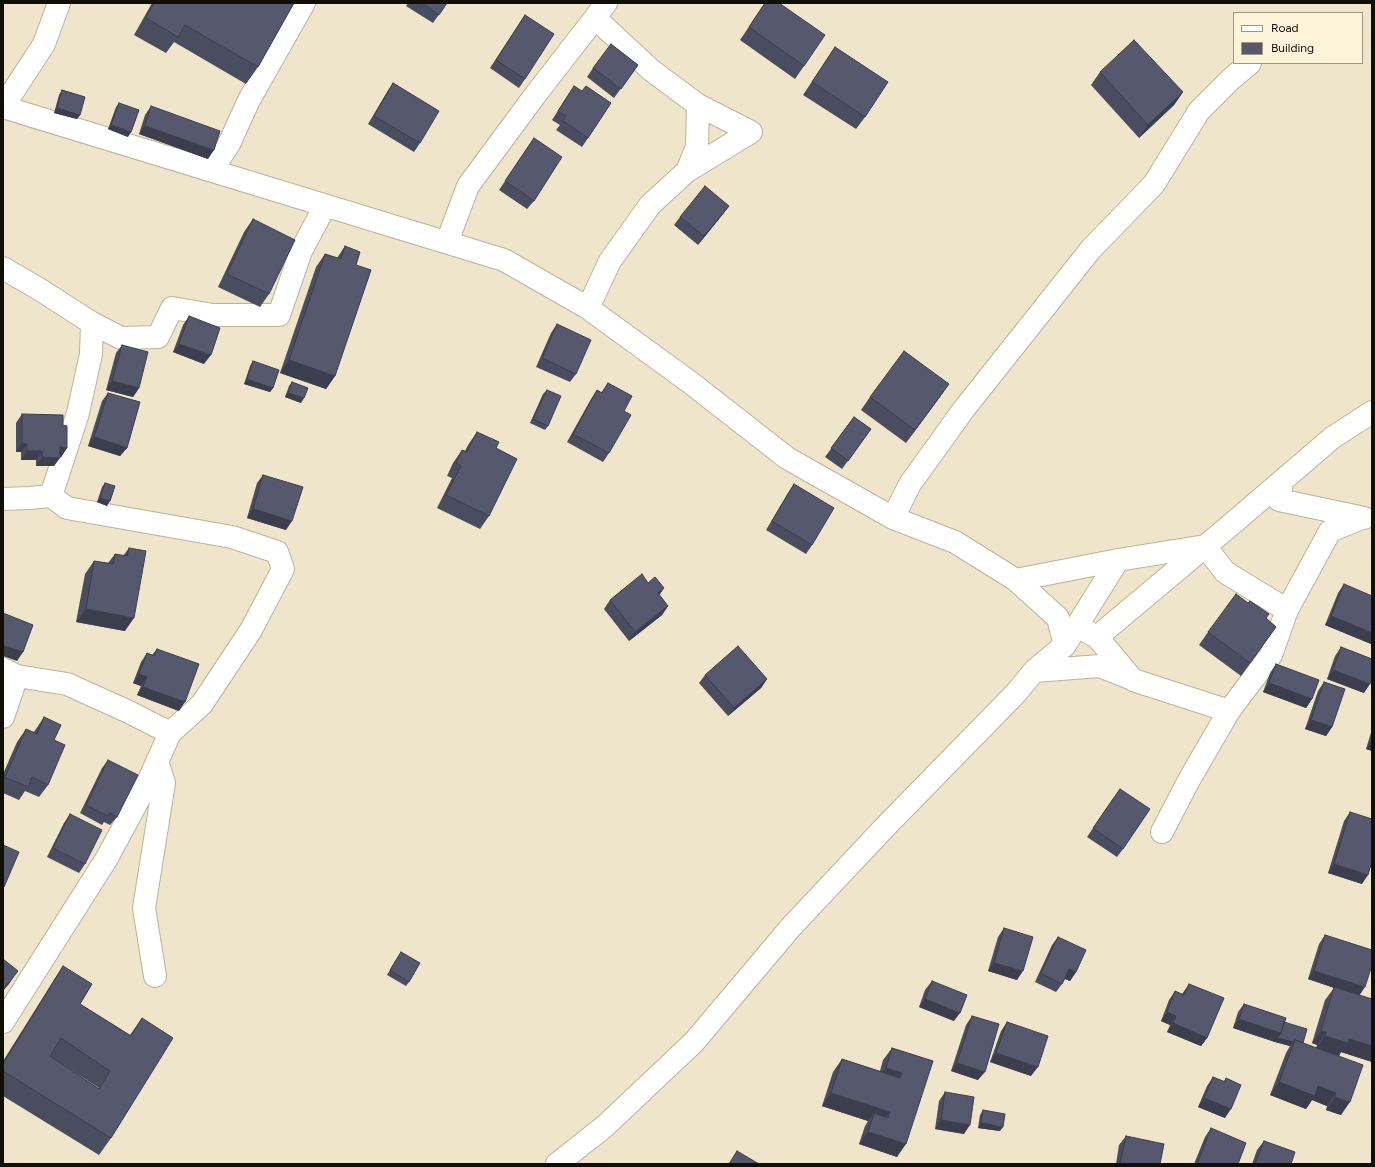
<!DOCTYPE html>
<style>
body{margin:0}
#map{position:relative;width:1375px;height:1167px;overflow:hidden;background:#eee5cb;font-family:Figtree,sans-serif}
canvas{display:block}
.frame{position:absolute;inset:0;border:4px solid #110e06;pointer-events:none}
.legend{position:absolute;left:1233px;top:12px;width:130px;height:52px;box-sizing:border-box;background:#fcf3d8;border:1px solid #9e9784;margin:0;padding:5px 7px;list-style:none;font-size:12px;color:#110e06}
.legend li{display:flex;align-items:center;gap:8px;height:20px}
.legend b{width:20px;border:1px solid #9e9784}
</style>
<div id="map">
<canvas width="1375" height="1167"></canvas>
<div class="frame"></div>
<ul class="legend">
<li><b style="height:5px;background:#fff"></b>Road</li>
<li><b style="height:11px;background:#56586e"></b>Building</li>
</ul>
</div>
<script>
const context = document.querySelector('canvas').getContext('2d');
context.lineJoin = 'round';
const toPath = rows => new Path2D(rows.map(r => 'M' + r).join(''));
function stroke(path, color, width, dash) { context.strokeStyle = color; context.lineWidth = width; context.lineCap = dash ? 'butt' : 'round'; context.setLineDash(dash || []); context.stroke(path); }
function fill(path, color) { context.fillStyle = color; context.fill(path, 'evenodd'); }
const minor = toPath([
 [3,107,504,260,588,308,691,383,787,458,893,518,955,542,1016,580,1058,618,1065,645,1034,671,1016,693,886,826,791,927,694,1042,604,1127,557,1164],
 [3,107,44,44,59,3],
 [212,170,229,144,249,100,304,3],
 [687,171,697,147,698,105],
 [447,242,468,186,536,94,595,18],
 [3,268,39,289,92,323,121,338,158,337,172,308,213,315,279,315,301,251,325,206],
 [588,308,610,261,650,205,687,171,751,132,698,105,651,70,595,18,606,3],
 [1282,481,1279,500,1364,518],
 [3,499,30,498,51,496,78,413,91,354,92,323],
 [893,518,910,484,964,409,1091,249,1154,184,1199,111,1231,79,1250,63],
 [1016,580,1118,560],
 [1287,610,1330,531,1362,518],
 [1077,626,1097,637,1233,523,1332,438,1372,412],
 [1097,637,1133,680,1229,711],
 [1065,645,1118,560,1205,546,1225,572,1287,610,1271,655,1229,711,1189,780,1162,832],
 [3,669,17,676,3,717],
 [1034,671,1100,666,1130,678],
 [17,676,67,684,129,712,170,733,202,704,251,630,283,569,277,552,232,537,67,508,51,496],
 [155,976,144,908,164,783,157,761],
 [3,1022,107,858,148,782,170,733]
]);
const wall = toPath([
 [152,3,294,3,258,67,246,84,174,42,166,53,134,35],
 [408,3,447,3,433,23,406,6],
 [765,3,804,66,795,79,740,40],
 [525,15,525,79,519,88,490,68],
 [835,47,865,117,856,129,803,95],
 [638,65,614,98,587,77,593,68],
 [1100,72,1183,92,1174,105,1139,138,1091,85],
 [393,83,420,143,414,152,368,124,387,92],
 [574,86,588,138,582,147,556,130,560,125,552,120],
 [62,90,80,115,77,119,54,113,59,95],
 [119,103,128,137,108,129,116,107],
 [151,106,208,159,139,134,145,115],
 [534,138,534,201,527,209,499,190],
 [729,206,723,214,698,245,674,225,680,217],
 [253,219,269,294,260,307,218,287,244,232],
 [345,246,335,376,326,389,280,373,316,267,325,254,337,258],
 [189,316,204,364,173,352,183,325],
 [557,324,576,374,570,382,536,367,551,333],
 [122,345,139,388,133,397,106,390,116,353],
 [253,361,273,388,270,392,244,384,250,366],
 [292,382,301,403,285,397,289,386],
 [608,383,624,411,609,453,603,462,567,442,591,399,597,390,601,393],
 [949,384,906,443,861,410,870,397],
 [547,390,548,426,545,430,530,423,543,394],
 [108,393,127,448,120,456,88,446,102,401],
 [22,414,63,425,67,448,61,457,60,456,54,466,36,466,36,460,21,460,21,452,16,452,16,423],
 [854,417,871,429,842,469,825,457],
 [477,432,496,448,489,516,480,529,437,508,452,478,447,476,453,463,462,450,465,451,468,445],
 [263,475,286,530,247,518,257,483],
 [105,483,107,506,97,502,102,487],
 [794,484,812,545,806,554,766,530,788,493],
 [129,548,125,631,76,622,85,574,94,561,108,563,115,554,123,556],
 [648,583,664,588,659,595,668,606,662,615,629,641,604,609,610,600],
 [1344,584,1371,644,1325,625,1338,593],
 [1266,618,1276,627,1241,676,1199,645,1208,632],
 [1341,647,1364,693,1327,679,1335,656],
 [157,649,179,711,137,695,141,686,133,683,141,662,147,653,152,655],
 [1276,664,1312,699,1306,708,1263,692,1270,673],
 [705,675,767,679,761,688,728,716,699,683],
 [1324,682,1332,727,1326,736,1305,729,1318,691],
 [44,717,54,740,48,785,39,797,25,791,19,800,3,793,3,774,17,742,26,729,34,732],
 [1372,729,1372,751,1366,749],
 [108,760,117,817,110,825,104,822,102,825,80,813,102,768],
 [1114,797,1123,849,1117,857,1087,837],
 [1350,812,1362,884,1328,873,1344,821],
 [70,814,85,864,79,873,47,857,64,823],
 [1004,928,1017,980,988,971,998,937],
 [1325,935,1359,995,1372,1005,1372,1062,1341,1052,1339,1056,1331,1053,1341,1115,1326,1110,1327,1106,1312,1100,1306,1109,1270,1095,1286,1053,1290,1046,1275,1042,1275,1040,1275,1042,1233,1028,1238,1012,1244,1004,1284,1022,1303,1043,1316,1048,1317,1045,1312,1043,1325,1000,1334,988,1308,979,1319,944],
 [1058,937,1076,972,1070,981,1065,979,1062,984,1056,992,1035,982,1052,945],
 [401,952,409,982,406,986,387,975],
 [63,966,80,1004,130,1035,142,1018,111,1138,99,1155,3,1096,3,1061,52,983],
 [50,1056,99,1088,98,1088],
 [932,981,954,1021,919,1007,925,990],
 [1189,984,1207,1038,1201,1046,1167,1032,1170,1025,1161,1021,1169,1000,1175,991,1182,994],
 [972,1016,978,1080,951,1071,966,1025],
 [1007,1022,1031,1076,990,1062,1001,1031],
 [892,1048,933,1061,897,1157,859,1144,865,1126,868,1121,822,1106,833,1072,842,1059,880,1071,883,1060],
 [1213,1077,1224,1081,1226,1078,1225,1118,1198,1107,1207,1086],
 [945,1092,964,1134,935,1129,939,1101],
 [983,1110,1000,1131,978,1128,980,1115],
 [1211,1128,1238,1164,1194,1164,1205,1137],
 [1126,1136,1160,1164,1116,1164,1119,1145],
 [1264,1141,1291,1164,1252,1164,1257,1150]
]);
const shadedWall = toPath([
 [1183,92,1174,105,1139,138,1148,125],
 [57,108,80,115,77,119,54,113],
 [111,125,131,132,128,137,108,129],
 [145,126,214,150,208,159,139,134],
 [729,206,723,214,698,245,704,236],
 [179,344,211,355,204,364,173,352],
 [289,360,335,376,326,389,280,373],
 [247,379,273,388,270,392,244,384],
 [112,381,139,388,133,397,106,390],
 [949,384,940,397,906,443,915,430],
 [288,393,304,398,301,403,285,397],
 [94,437,127,448,120,456,88,446],
 [22,443,27,444,21,452,16,452],
 [60,447,67,448,61,457,54,456],
 [27,451,42,451,36,460,21,460],
 [42,457,60,458,54,466,36,466],
 [100,498,110,501,107,506,97,502],
 [253,509,292,521,286,530,247,518],
 [664,588,658,597,658,593],
 [668,606,662,615,629,641,635,632],
 [86,609,134,618,125,631,76,622],
 [1331,616,1372,633,1372,643,1371,644,1325,625],
 [3,645,23,652,17,661,3,656],
 [1333,670,1370,684,1364,693,1327,679],
 [139,674,147,677,141,686,133,683],
 [767,679,761,688,728,716,734,708],
 [1269,683,1312,699,1306,708,1263,692],
 [143,687,185,702,179,711,137,695],
 [1311,720,1332,727,1326,736,1305,729],
 [1372,740,1372,751,1366,749],
 [1334,864,1368,875,1362,884,1328,873],
 [994,963,1023,971,1017,980,988,971],
 [1069,969,1076,972,1070,981,1063,978],
 [18,971,9,984,3,991,3,989],
 [1314,971,1365,987,1359,996,1308,979],
 [925,999,960,1013,954,1021,919,1007],
 [1167,1012,1176,1016,1170,1025,1161,1021],
 [1239,1019,1281,1033,1275,1042,1233,1028],
 [1173,1023,1207,1038,1201,1046,1167,1032],
 [1321,1031,1326,1032,1317,1045,1312,1043],
 [1325,1036,1349,1039,1372,1046,1372,1062,1341,1052,1339,1056,1316,1048],
 [1278,1038,1293,1042,1290,1046,1275,1042],
 [996,1053,1038,1067,1031,1076,990,1062],
 [957,1063,985,1072,978,1080,951,1071],
 [886,1068,902,1073,893,1086,877,1081],
 [1279,1082,1318,1086,1336,1093,1327,1106,1312,1100,1306,1109,1270,1095],
 [831,1093,890,1112,880,1125,874,1113,868,1121,822,1106],
 [1335,1097,1350,1102,1341,1115,1326,1110],
 [1204,1098,1231,1109,1225,1118,1198,1107],
 [941,1120,970,1125,964,1134,935,1129],
 [981,1123,1003,1127,1000,1131,978,1128],
 [868,1132,906,1144,897,1157,859,1144]
]);
const building = toPath([
 [154,3,294,3,258,67,185,25,178,37,146,18,154,3],
 [422,3,447,3,439,15,422,3],
 [765,3,779,3,825,35,804,66,749,27,765,3],
 [525,15,554,34,525,79,496,60,525,15],
 [1134,40,1183,92,1148,125,1100,72,1134,40],
 [611,44,638,65,621,89,593,68,611,44],
 [835,47,888,82,865,117,812,82,835,47],
 [393,83,439,111,420,143,374,116,393,83],
 [574,86,582,91,586,86,611,103,588,138,563,121,566,116,558,111,574,86],
 [62,90,85,97,80,115,57,108,62,90],
 [119,103,139,110,131,132,111,125,119,103],
 [151,106,220,131,214,150,145,126,151,106],
 [534,138,562,157,534,201,505,181,534,138],
 [705,186,729,206,704,236,680,217,705,186],
 [253,219,295,240,269,294,227,274,253,219],
 [345,246,360,252,356,265,371,270,335,376,289,360,325,254,341,259,345,246],
 [189,316,220,328,211,355,179,344,189,316],
 [557,324,591,340,576,374,542,358,557,324],
 [122,345,148,352,139,388,112,381,122,345],
 [904,351,949,384,915,430,870,397,904,351],
 [253,361,279,370,273,388,247,379,253,361],
 [292,382,308,388,304,398,288,393,292,382],
 [608,383,632,396,624,411,631,415,609,453,573,434,597,390,602,393,608,383],
 [547,390,561,396,548,426,533,419,547,390],
 [108,393,140,402,127,448,94,437,108,393],
 [22,414,63,415,63,425,67,426,67,448,60,447,60,458,42,457,42,451,27,451,27,444,22,443,22,414],
 [854,417,871,429,848,461,831,448,854,417],
 [477,432,499,442,496,448,517,459,489,516,446,495,461,466,456,463,462,450,467,452,477,432],
 [263,475,303,487,292,521,253,509,263,475],
 [105,483,115,486,110,501,100,498,105,483],
 [794,484,834,508,812,545,772,521,794,484],
 [129,548,146,551,134,618,86,609,94,561,113,564,115,554,127,556,129,548],
 [642,574,648,583,655,577,664,588,658,593,668,606,635,632,610,600,642,574],
 [1344,584,1372,596,1372,633,1331,616,1344,584],
 [1236,594,1248,603,1250,601,1269,614,1266,618,1276,627,1250,663,1208,632,1236,594],
 [3,613,33,625,23,652,3,645,3,613],
 [738,646,767,679,734,708,705,675,738,646],
 [1341,647,1372,659,1372,680,1370,684,1333,670,1341,647],
 [157,649,199,664,185,702,143,687,147,677,139,674,147,653,154,656,157,649],
 [1276,664,1319,680,1312,699,1269,683,1276,664],
 [1324,682,1345,689,1332,727,1311,720,1324,682],
 [44,717,61,725,54,740,65,745,48,785,32,777,28,787,5,777,26,729,37,734,44,717],
 [108,760,138,775,117,817,110,813,108,816,86,805,108,760],
 [1120,789,1150,809,1123,849,1093,828,1120,789],
 [1350,812,1372,819,1372,861,1368,875,1334,864,1350,812],
 [70,814,102,830,85,864,53,848,70,814],
 [3,845,19,852,4,887,3,886,3,845],
 [1004,928,1033,937,1023,971,994,963,1004,928],
 [1325,935,1372,950,1372,965,1365,987,1314,971,1325,935],
 [1058,937,1086,950,1076,972,1069,969,1062,984,1041,973,1058,937],
 [401,952,420,963,409,982,390,970,401,952],
 [3,959,18,971,3,989,3,959],
 [63,966,92,984,80,1004,131,1036,142,1018,173,1038,111,1138,3,1071,3,1064,63,966],
 [61,1038,110,1071,99,1089,50,1056,61,1038],
 [932,981,967,995,960,1013,925,999,932,981],
 [1189,984,1224,998,1207,1038,1173,1023,1176,1016,1167,1012,1175,991,1184,995,1189,984],
 [1334,987,1372,999,1372,1046,1349,1039,1348,1043,1325,1036,1326,1032,1321,1031,1334,987],
 [1244,1004,1286,1018,1281,1033,1239,1019,1244,1004],
 [972,1016,999,1024,985,1072,957,1063,972,1016],
 [1007,1022,1048,1036,1038,1067,996,1053,1007,1022],
 [1284,1022,1307,1029,1303,1043,1295,1040,1293,1042,1278,1038,1281,1033,1284,1022],
 [1295,1040,1363,1065,1350,1102,1335,1097,1336,1093,1318,1086,1315,1096,1279,1082,1295,1040],
 [892,1048,933,1061,906,1144,868,1132,874,1113,888,1118,890,1112,831,1093,842,1059,900,1078,902,1073,886,1068,892,1048],
 [1213,1077,1225,1082,1226,1078,1241,1085,1231,1109,1204,1098,1213,1077],
 [945,1092,974,1097,970,1125,941,1120,945,1092],
 [983,1110,1005,1114,1003,1127,981,1123,983,1110],
 [1211,1128,1246,1143,1238,1164,1197,1164,1211,1128],
 [1126,1136,1164,1144,1160,1164,1120,1164,1126,1136],
 [1264,1141,1295,1152,1291,1164,1255,1164,1264,1141],
 [737,1151,759,1164,729,1164,737,1151]
]);
stroke(minor, '#bbb39a', 24);
stroke(minor, '#fff', 22);
fill(wall, '#4a4c5f');
fill(shadedWall, '#3c3e4d');
fill(building, '#56586e');
stroke(building, '#3c3e4d', 1);
</script>
